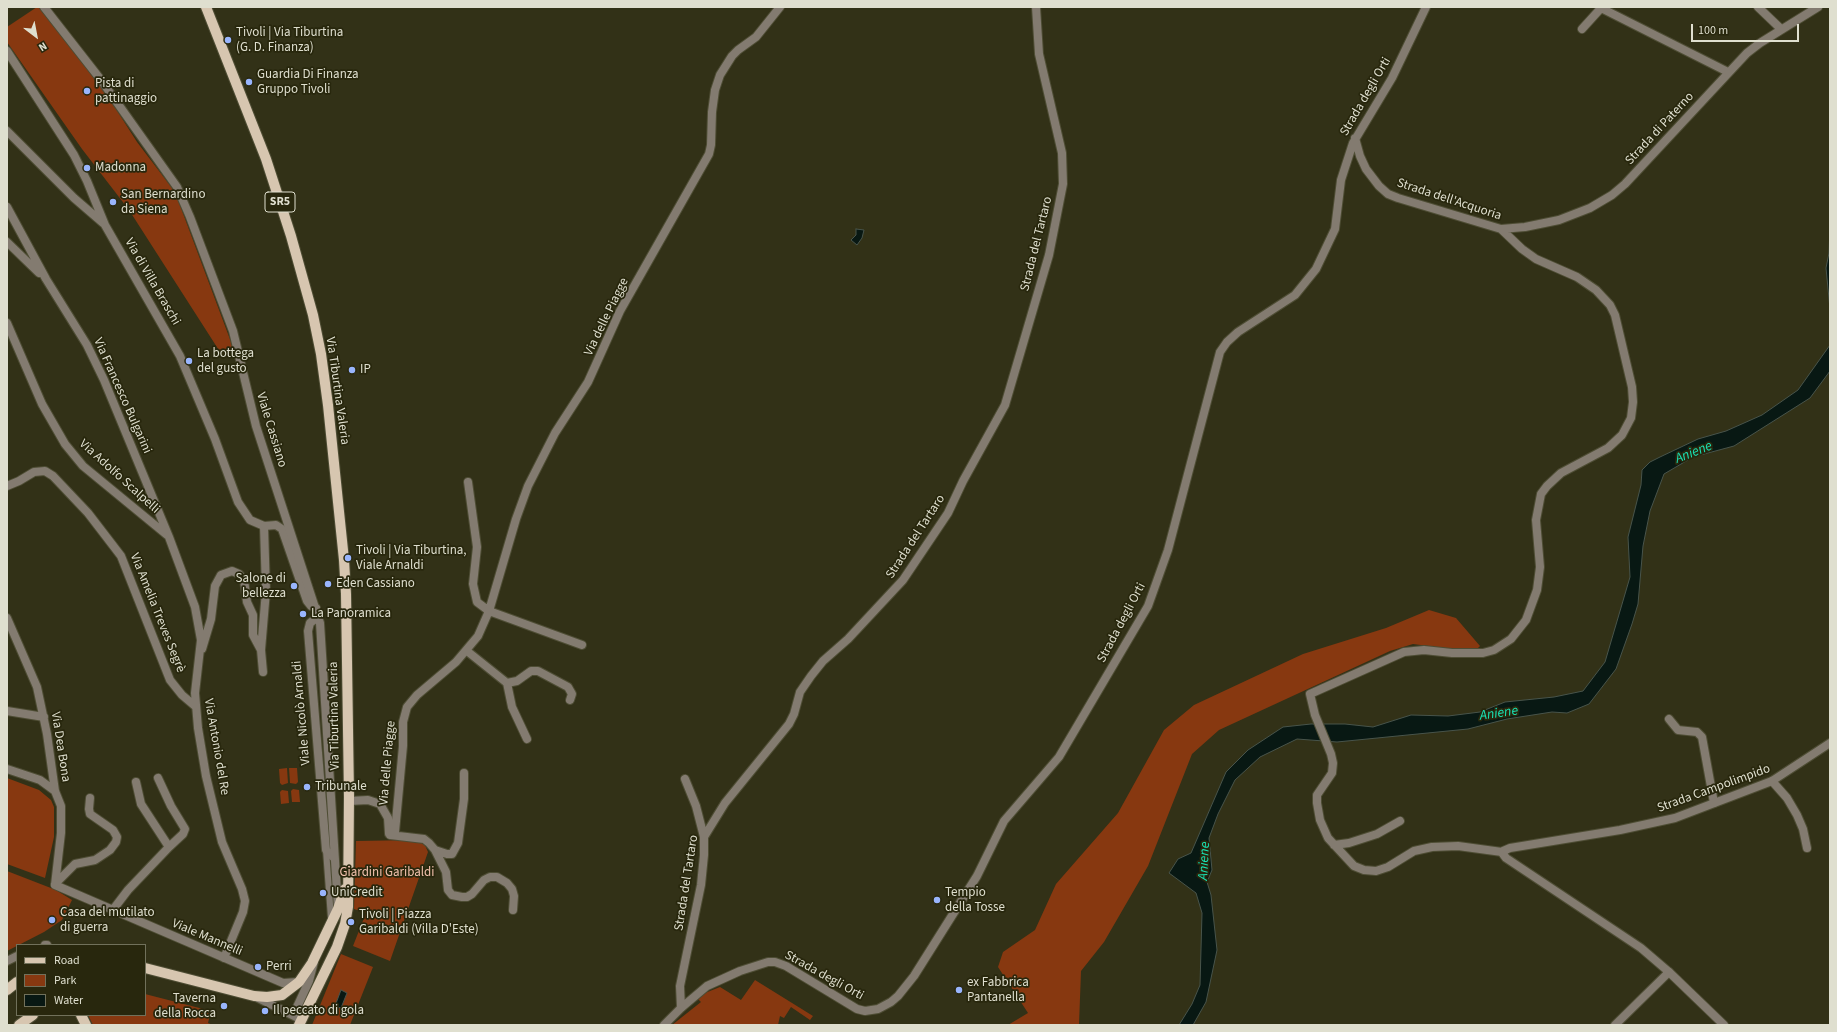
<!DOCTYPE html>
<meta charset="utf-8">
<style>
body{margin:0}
#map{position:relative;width:1837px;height:1032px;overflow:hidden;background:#323117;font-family:"Source Sans 3",sans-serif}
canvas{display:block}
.frame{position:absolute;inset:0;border:8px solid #dfdfcf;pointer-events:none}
.legend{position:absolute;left:16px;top:944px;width:130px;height:72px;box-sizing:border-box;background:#28270d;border:1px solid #71715b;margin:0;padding:5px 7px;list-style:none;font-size:12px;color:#dfdfcf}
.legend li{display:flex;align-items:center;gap:8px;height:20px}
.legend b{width:20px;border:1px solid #71715b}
.north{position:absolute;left:16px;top:16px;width:40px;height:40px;-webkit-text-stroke:3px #28270d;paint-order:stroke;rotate:148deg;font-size:11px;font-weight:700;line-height:16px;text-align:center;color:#dfdfcf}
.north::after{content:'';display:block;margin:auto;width:14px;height:18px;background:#dfdfcf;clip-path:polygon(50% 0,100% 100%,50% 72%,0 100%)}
.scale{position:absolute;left:1691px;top:24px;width:108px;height:18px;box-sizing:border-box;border:2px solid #dfdfcf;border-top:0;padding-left:5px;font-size:12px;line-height:14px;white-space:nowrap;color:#dfdfcf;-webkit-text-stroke:3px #28270d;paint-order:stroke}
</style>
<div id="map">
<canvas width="1837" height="1032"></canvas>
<div class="frame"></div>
<ul class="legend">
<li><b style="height:5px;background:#d7c6b0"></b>Road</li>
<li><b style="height:11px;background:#873810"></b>Park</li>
<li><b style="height:11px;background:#081813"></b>Water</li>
</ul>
<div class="north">N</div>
<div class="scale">100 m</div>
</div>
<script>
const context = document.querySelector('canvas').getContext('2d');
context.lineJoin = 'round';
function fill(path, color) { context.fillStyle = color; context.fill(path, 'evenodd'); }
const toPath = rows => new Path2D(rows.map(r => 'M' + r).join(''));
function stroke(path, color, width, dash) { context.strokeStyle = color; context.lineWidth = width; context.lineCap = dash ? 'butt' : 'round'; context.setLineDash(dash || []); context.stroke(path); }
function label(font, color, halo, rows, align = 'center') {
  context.font = font + ' "Source Sans 3",sans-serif'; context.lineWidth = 3.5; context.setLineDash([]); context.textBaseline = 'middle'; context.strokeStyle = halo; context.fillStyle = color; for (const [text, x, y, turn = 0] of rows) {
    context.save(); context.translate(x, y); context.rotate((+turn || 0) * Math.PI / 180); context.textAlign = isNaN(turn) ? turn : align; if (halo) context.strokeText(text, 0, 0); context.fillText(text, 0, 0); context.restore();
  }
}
const green = toPath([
 [37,7,39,7,107,95,137,142,175,192,234,350,222,355,129,210,82,149,7,42,7,27],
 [1429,610,1456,618,1480,646,1474,652,1413,644,1390,651,1219,730,1192,754,1148,866,1104,942,1081,971,1079,1025,1008,1025,1028,1013,998,967,1003,952,1035,930,1056,884,1118,813,1164,730,1194,705,1303,654,1386,628],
 [287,768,288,783,282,785,280,783,279,769],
 [289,768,297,768,298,782,296,784,290,783],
 [7,778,39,790,51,800,54,807,54,837,45,878,7,864],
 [293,789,299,790,300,802,292,802,291,791],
 [282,790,288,791,289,803,281,804,280,792],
 [414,840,424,843,428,852,390,961,353,946,366,913,354,909,356,841],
 [7,871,56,890,72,900,62,920,44,932,7,951],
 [341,954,373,967,350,1025,312,1025],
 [755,980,813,1016,810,1020,791,1007,784,1018,780,1016,778,1025,672,1025,701,1002,698,999,705,993,720,987,741,1000],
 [145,994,211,1011,208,1023,213,1025,93,1025,88,1015,145,1015]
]);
const water = toPath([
 [1830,227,1830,309,1826,268,1829,253,1830,227],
 [856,229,864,230,862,238,857,245,851,240,856,235,856,229],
 [1830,345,1830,371,1810,398,1734,446,1693,457,1664,474,1650,511,1643,546,1638,604,1632,624,1616,669,1589,704,1567,713,1552,712,1507,719,1468,729,1337,742,1297,739,1260,757,1235,780,1218,814,1209,838,1212,870,1207,882,1211,895,1217,950,1206,1002,1193,1025,1179,1025,1192,1004,1200,985,1202,913,1196,893,1169,873,1178,859,1191,853,1226,772,1248,750,1283,727,1311,724,1345,724,1373,727,1411,715,1448,716,1480,712,1505,702,1554,697,1583,691,1605,662,1630,577,1628,537,1641,485,1642,470,1650,462,1660,457,1698,439,1726,431,1762,415,1798,390,1830,345],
 [341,990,347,993,341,1008,335,1006,341,990]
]);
const pedestrian = toPath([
 [326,850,331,918]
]);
const minor = toPath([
 [1758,7,1781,29],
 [1601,8,1728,72],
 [1582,29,1602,7],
 [7,51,74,155,87,181,105,225,180,356,215,439,238,502,250,520,264,526],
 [7,131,74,198,103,223],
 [1355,138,1360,156,1366,169,1379,186,1388,194,1398,198,1501,229,1522,249,1536,259,1577,277,1596,290,1610,305,1615,315,1632,387,1633,402,1631,418,1622,435,1608,448,1561,473,1547,486,1541,494,1536,520,1540,567,1537,590,1526,620,1511,639,1494,650,1483,653,1452,653,1424,650,1404,652,1310,694,1315,715,1331,754,1333,763,1332,773,1317,795,1317,803,1320,820,1328,838,1354,866,1364,870,1376,871,1388,867,1414,851,1432,847,1458,846,1502,852],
 [7,207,46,279,87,345,104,380,169,537,195,607,201,640,195,693,198,728,206,776,222,842,242,889,245,901,243,912,224,958],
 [1501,229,1525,227,1559,220,1590,208,1612,195,1625,184,1747,53,1760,43,1818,7],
 [7,242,39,273],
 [7,323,42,404,65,444,83,466,167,535],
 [468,482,477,547,473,584,477,602,489,611,582,645],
 [7,486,19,481,34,472,45,471,53,476,88,513,121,556,170,680,182,695,195,706],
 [319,616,310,623,308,631,326,850,334,858],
 [7,618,37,687,47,734,55,791,61,806,61,833,55,885],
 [202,649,211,619,215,586,221,575,232,571,239,574,244,580,247,602,253,615,253,635,261,650,266,591,264,526,276,525,282,529,307,601,311,606,316,608],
 [261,650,263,672],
 [467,651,507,683],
 [507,683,517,681,531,671,538,671,568,687,572,694,570,700],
 [507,683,512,707,527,739],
 [7,711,44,717],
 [1669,719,1678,730,1697,732,1702,737,1714,803],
 [7,769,40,780,55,791],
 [158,778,171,806,185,829,183,834,169,847],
 [685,779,696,806,704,837],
 [1772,781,1787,798,1797,815,1803,829,1807,848],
 [349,801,368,800,380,804,388,818,389,834,392,835,395,832,403,746,403,722,407,707,417,695,456,662,478,636,489,611,516,519,528,486,555,433,588,382,620,311,709,154,711,145,712,112,715,90,720,75,732,56,738,50,756,37,780,7],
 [390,835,424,839,429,843,435,850,447,854,452,854,458,843,464,799,464,773],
 [1334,845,1349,843,1377,834,1400,821],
 [435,850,446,872,448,890,452,895,462,897,467,897,472,894,484,880,490,877,497,877,507,883,512,889,514,896,513,910],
 [55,884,75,864,95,860,110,850,116,842,117,837,113,830,90,814,89,809,90,798],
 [55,885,283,983,298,982],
 [112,911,128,890,169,847,141,804,136,782],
 [45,945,47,945],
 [7,961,17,956],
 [1669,972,1724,1025],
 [258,998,302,1020],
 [681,1008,680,986,701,885,704,855,704,837,725,803,789,724,794,714,800,692,811,676,823,661,848,639,903,580,948,513,963,481,1005,405,1049,255,1063,184,1062,153,1039,54,1036,7],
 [304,1014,298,1011,297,1007,309,981,314,962],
 [664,1025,681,1008,707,986,740,971,768,962,775,962,786,966,857,1009,865,1011,878,1009,891,1002,898,996,914,976,977,876,1004,821,1059,757,1148,606,1168,550,1220,352,1227,342,1238,332,1295,295,1316,269,1335,229,1341,180,1353,143,1392,78,1426,7]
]);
const tertiary = toPath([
 [44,7,101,80,177,187,190,217,233,331,256,426,320,623,338,908],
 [1615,1025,1669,972,1641,948,1506,858,1503,854,1503,851,1510,848,1620,830,1675,818,1772,781,1830,743]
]);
const primary = toPath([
 [206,7,266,159,291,236,313,315,321,354,328,405,344,560,346,594,349,797,348,907,345,924,337,947,299,1025],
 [145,968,254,996,267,997,282,995,299,982,312,963,338,909,345,889],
 [7,990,17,982],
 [81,1015,86,1025],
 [19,1025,33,1015]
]);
const markers = [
 [228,40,4,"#99b5fd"],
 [249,82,4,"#99b5fd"],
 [87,91,4,"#99b5fd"],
 [87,168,4,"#99b5fd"],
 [113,202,4,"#99b5fd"],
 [189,361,4,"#99b5fd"],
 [352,370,4,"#99b5fd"],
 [348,558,4,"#99b5fd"],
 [328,584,4,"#99b5fd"],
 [294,586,4,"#99b5fd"],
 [303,614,4,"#99b5fd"],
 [307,787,4,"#99b5fd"],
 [323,893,4,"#99b5fd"],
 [937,900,4,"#99b5fd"],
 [52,920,4,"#99b5fd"],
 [351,922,4,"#99b5fd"],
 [258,967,4,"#99b5fd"],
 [959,990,4,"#99b5fd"],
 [224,1006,4,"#99b5fd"],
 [265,1011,4,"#99b5fd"]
];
const shields = [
 [280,202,30]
];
const shieldNames = [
 ["SR5",280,202]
];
const poiNames = [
 ["Tivoli | Via Tiburtina",236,33],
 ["(G. D. Finanza)",236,48],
 ["Guardia Di Finanza",257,75],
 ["Gruppo Tivoli",257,90],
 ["Pista di",95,84],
 ["pattinaggio",95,99],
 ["Madonna",95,168],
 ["San Bernardino",121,195],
 ["da Siena",121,210],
 ["La bottega",197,354],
 ["del gusto",197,369],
 ["IP",360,370],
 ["Tivoli | Via Tiburtina,",356,551],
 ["Viale Arnaldi",356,566],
 ["Salone di",286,579,"right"],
 ["bellezza",286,594,"right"],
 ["Eden Cassiano",336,584],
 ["La Panoramica",311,614],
 ["Tribunale",315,787],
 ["UniCredit",331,893],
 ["Tempio",945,893],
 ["della Tosse",945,908],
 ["Casa del mutilato",60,913],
 ["di guerra",60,928],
 ["Tivoli | Piazza",359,915],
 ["Garibaldi (Villa D'Este)",359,930],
 ["Perri",266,967],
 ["ex Fabbrica",967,983],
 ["Pantanella",967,998],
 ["Taverna",216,999,"right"],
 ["della Rocca",216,1014,"right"],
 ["Il peccato di gola",273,1011]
];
const streetNames = [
 ["Strada degli Orti",1366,97,-60],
 ["Strada di Paterno",1660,129,-47],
 ["Strada dell'Acquoria",1449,200,18],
 ["Strada del Tartaro",1037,244,-76],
 ["Via di Villa Braschi",152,282,60],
 ["Via delle Piagge",607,317,-64],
 ["Via Tiburtina Valeria",337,391,82],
 ["Via Francesco Bulgarini",122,396,66],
 ["Viale Cassiano",271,430,73],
 ["Via Adolfo Scalpelli",119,477,42],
 ["Strada del Tartaro",916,537,-57],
 ["Via Amelia Treves Segrè",157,613,68],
 ["Strada degli Orti",1122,623,-62],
 ["Viale Nicolò Arnaldi",302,713,-95],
 ["Via Tiburtina Valeria",335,716,-91],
 ["Via Dea Bona",60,747,81],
 ["Via Antonio del Re",216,747,80],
 ["Via delle Piagge",388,763,-85],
 ["Strada Campolimpido",1714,789,-20],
 ["Strada del Tartaro",687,883,-81],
 ["Viale Mannelli",207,938,23],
 ["Strada degli Orti",824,976,29]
];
const parkNames = [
 ["Giardini Garibaldi",387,873]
];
const waterNames = [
 ["Aniene",1694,453,-22],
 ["Aniene",1499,714,-8],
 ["Aniene",1205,861,-87]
];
fill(green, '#873810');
fill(water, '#081813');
stroke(water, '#48544b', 1);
stroke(pedestrian, '#4e4d34', 8);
stroke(minor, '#4e4d34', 10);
stroke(tertiary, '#4e4d34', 10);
stroke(primary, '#4e4d34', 12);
stroke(pedestrian, '#837b70', 6);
stroke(minor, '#837b70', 8);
stroke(tertiary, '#837b70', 8);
stroke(primary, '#d7c6b0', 10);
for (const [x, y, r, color] of markers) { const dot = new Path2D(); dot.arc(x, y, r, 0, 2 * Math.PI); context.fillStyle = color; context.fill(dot); stroke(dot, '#28270d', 1.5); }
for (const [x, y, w] of shields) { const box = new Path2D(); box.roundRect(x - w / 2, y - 10, w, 20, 3); context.fillStyle = '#28270d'; context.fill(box); stroke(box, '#dfdfcf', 1); }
label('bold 12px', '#dfdfcf', null, shieldNames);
label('13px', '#dfdfcf', '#28270d', poiNames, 'left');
label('13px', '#dfdfcf', '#28270d', streetNames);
label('13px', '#f1c0ac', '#28270d', parkNames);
label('italic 14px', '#19e2b5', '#28270d', waterNames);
</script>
